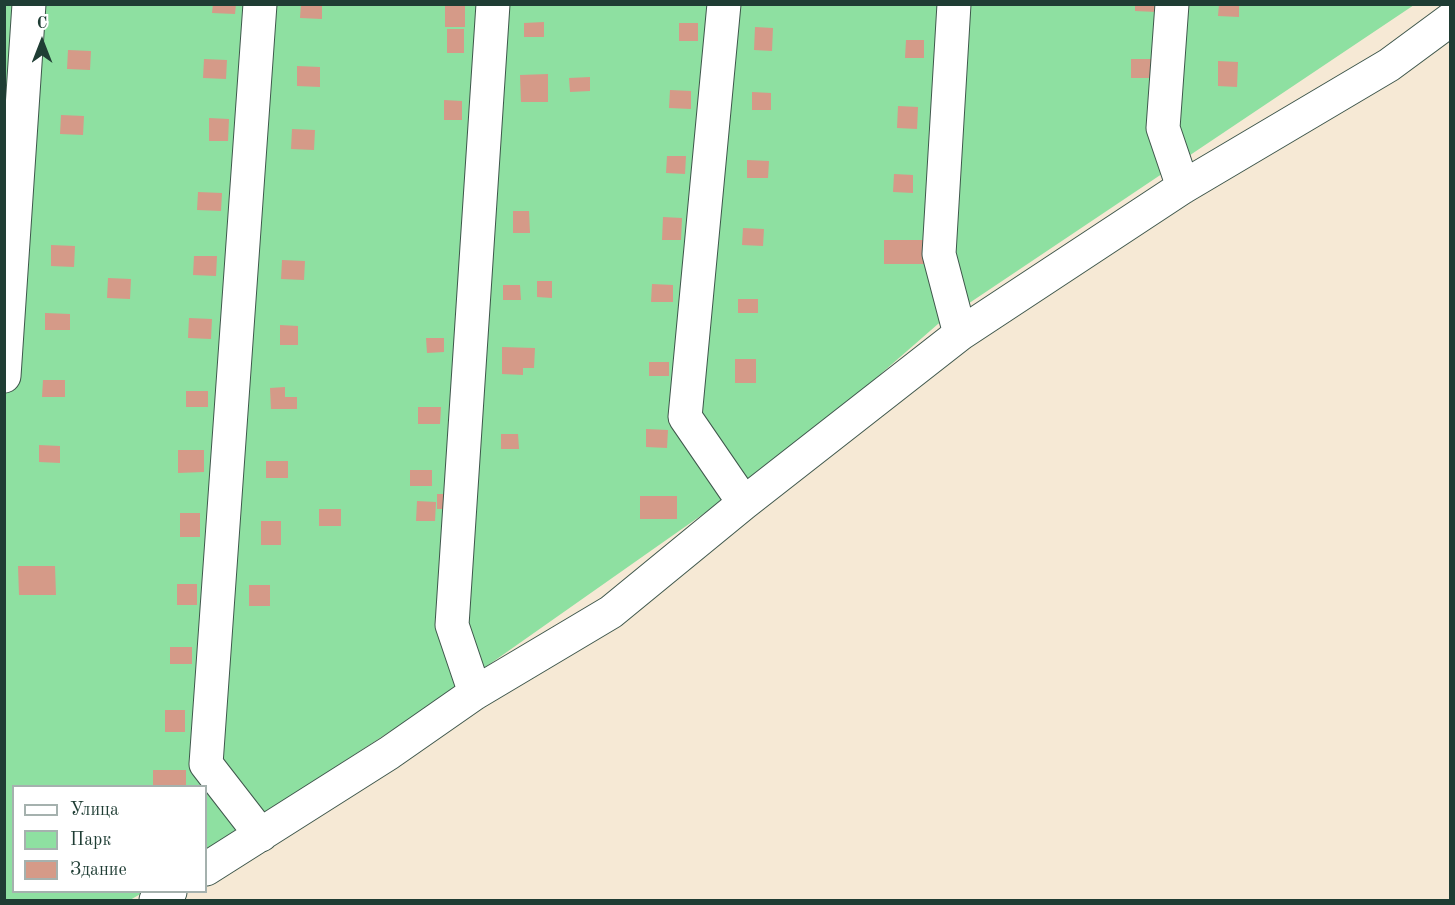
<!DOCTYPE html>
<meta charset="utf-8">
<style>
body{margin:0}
#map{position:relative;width:1455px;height:905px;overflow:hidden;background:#f6e9d5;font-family:"Old Standard TT",serif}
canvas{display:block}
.frame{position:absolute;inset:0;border:6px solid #1f3d34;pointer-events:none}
.legend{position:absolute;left:12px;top:785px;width:195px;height:108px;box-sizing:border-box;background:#fff;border:2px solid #a5b1ae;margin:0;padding:8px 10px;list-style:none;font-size:18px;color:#1f3d34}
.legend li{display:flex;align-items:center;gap:12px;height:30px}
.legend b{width:30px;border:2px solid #a5b1ae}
.north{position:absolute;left:12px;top:12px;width:60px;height:60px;-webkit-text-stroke:4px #fff;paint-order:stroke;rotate:0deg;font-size:16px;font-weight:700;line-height:24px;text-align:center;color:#1f3d34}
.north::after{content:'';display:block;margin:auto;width:21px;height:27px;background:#1f3d34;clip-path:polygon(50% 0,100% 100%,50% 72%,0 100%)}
</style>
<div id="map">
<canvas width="1455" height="905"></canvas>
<div class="frame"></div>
<ul class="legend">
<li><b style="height:8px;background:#fff"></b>Улица</li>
<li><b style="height:16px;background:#8ee0a1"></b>Парк</li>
<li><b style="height:16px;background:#d59a88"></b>Здание</li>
</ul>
<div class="north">С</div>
</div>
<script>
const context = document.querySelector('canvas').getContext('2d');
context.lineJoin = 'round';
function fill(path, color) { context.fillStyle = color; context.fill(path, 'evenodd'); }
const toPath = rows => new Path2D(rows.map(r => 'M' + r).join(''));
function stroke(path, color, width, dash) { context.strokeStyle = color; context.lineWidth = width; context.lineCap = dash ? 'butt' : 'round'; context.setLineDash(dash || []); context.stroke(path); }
const green = toPath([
 [5,5,1414,5,938,324,790,453,440,699,206,851,206,786,14,786,14,892,144,892,130,900,5,900]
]);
const building = toPath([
 [213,4,236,4,235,14,212,13],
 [301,4,322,4,322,19,300,18],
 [445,4,465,4,465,27,445,27],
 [1135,4,1156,4,1156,12,1135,11],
 [1219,4,1239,4,1239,17,1218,16],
 [544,22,544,37,524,37,524,23],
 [679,23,698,23,698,41,679,41],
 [755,27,773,28,772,51,754,50],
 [447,29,464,29,464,53,447,53],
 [906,40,924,40,924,58,905,58],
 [68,50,91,51,90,70,67,69],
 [204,59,227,60,226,79,203,78],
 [1131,59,1152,59,1151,78,1131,78],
 [1218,61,1238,62,1237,87,1218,86],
 [297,66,320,67,320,87,297,86],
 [548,74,548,102,521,102,520,75],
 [590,77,590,91,570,92,569,78],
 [670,90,691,91,691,109,669,108],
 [752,92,771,93,771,110,752,110],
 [444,100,462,101,462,120,444,120],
 [898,106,918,107,917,129,897,128],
 [61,115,84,116,83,135,60,134],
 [209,118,229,119,228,141,209,141],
 [292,129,315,130,314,150,291,149],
 [667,156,686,156,685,174,666,173],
 [747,160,769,161,768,178,747,178],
 [894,174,913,175,913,193,893,192],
 [198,192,222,193,221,211,197,210],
 [513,211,529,211,530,233,513,233],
 [663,217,682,218,681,240,662,240],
 [743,228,764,229,763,246,742,245],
 [884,240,933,240,933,264,884,264],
 [51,245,75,246,74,267,51,266],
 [194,256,217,256,216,276,193,275],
 [282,260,305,261,304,280,281,279],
 [108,278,131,279,130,299,107,298],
 [537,281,552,281,552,298,537,297],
 [652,284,673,285,673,302,651,302],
 [503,285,520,285,521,300,503,300],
 [738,299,758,299,758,313,738,313],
 [45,313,70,314,70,330,45,330],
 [189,318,212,319,211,339,188,338],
 [280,325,298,326,298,345,280,345],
 [426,338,444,338,444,352,427,353],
 [502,347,535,348,534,368,523,368,523,375,502,374],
 [735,359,756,359,756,383,735,383],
 [649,362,669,362,669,376,649,376],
 [43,380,65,380,65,397,42,397],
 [285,387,285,397,297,397,297,409,271,409,270,388],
 [186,391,208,391,208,407,186,407],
 [418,407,441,407,440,424,418,424],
 [646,429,668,430,667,448,646,447],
 [501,434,518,434,519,449,501,449],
 [39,445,60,446,60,463,39,462],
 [178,450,204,450,204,472,178,473],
 [266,461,288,461,288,478,266,478],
 [410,470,432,470,432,486,410,486],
 [437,494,453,494,453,509,437,509],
 [640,496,677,496,677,519,640,519],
 [417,501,436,502,435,521,416,521],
 [319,509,341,509,341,526,319,526],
 [180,513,200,513,200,537,180,537],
 [261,521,281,521,281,545,261,545],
 [18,566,55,566,56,595,19,595],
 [177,584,197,584,197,605,177,605],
 [249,585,270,585,270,606,249,606],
 [170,647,192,647,192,664,170,664],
 [165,710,185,710,185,732,165,732],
 [153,770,186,770,186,786,153,786]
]);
const minor = toPath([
 [260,4,206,764,261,835],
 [724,4,685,417,744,503],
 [954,4,939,254,960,334],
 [1172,4,1163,128,1183,187],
 [4,376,29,4],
 [475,693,452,625,493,4],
 [206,869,389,753,475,693,611,612,744,503,960,334,1183,187,1389,65,1450,20],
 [156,900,170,892]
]);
fill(green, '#8ee0a1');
fill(building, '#d59a88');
stroke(minor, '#3f574c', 35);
stroke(minor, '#fff', 33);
</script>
